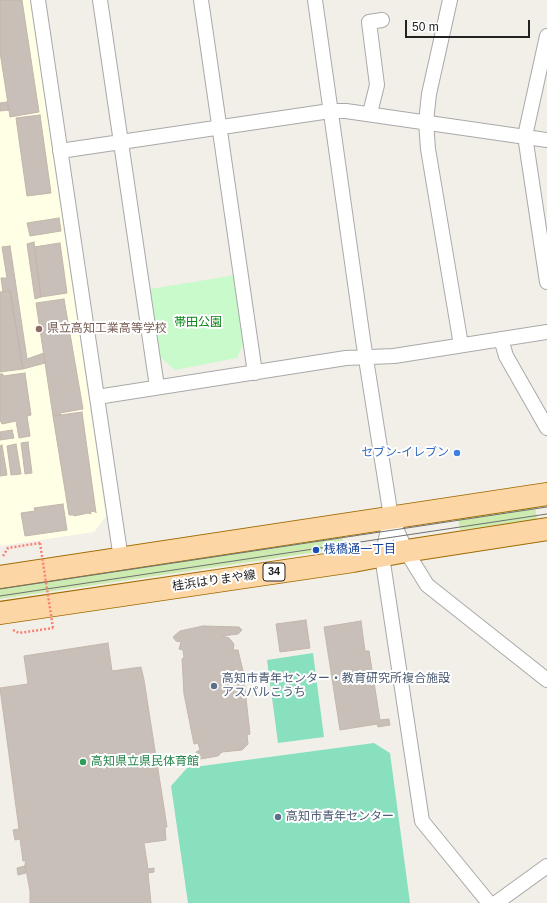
<!DOCTYPE html>
<meta charset="utf-8">
<style>
body{margin:0}
#map{position:relative;width:547px;height:903px;overflow:hidden;background:#f2efe9;font-family:Helvetica,sans-serif}
canvas{display:block}
.scale{position:absolute;left:405px;top:20px;width:125px;height:18px;box-sizing:border-box;border:2px solid #222;border-top:0;padding-left:5px;font-size:12px;line-height:14px;white-space:nowrap;color:#222;-webkit-text-stroke:3px #fff;paint-order:stroke}
</style>
<div id="map">
<canvas width="547" height="903"></canvas>
<div class="scale">50 m</div>
</div>
<script>
const context = document.querySelector('canvas').getContext('2d');
context.lineJoin = 'round';
function fill(path, color) { context.fillStyle = color; context.fill(path, 'evenodd'); }
const toPath = rows => new Path2D(rows.map(r => 'M' + r).join(''));
function stroke(path, color, width, dash) { context.strokeStyle = color; context.lineWidth = width; context.lineCap = dash ? 'butt' : 'round'; context.setLineDash(dash || []); context.stroke(path); }
function label(font, color, halo, rows, align = 'center') {
  context.font = font + ' Helvetica,"Noto Sans JP",sans-serif'; context.lineWidth = 4; context.setLineDash([]); context.textBaseline = 'middle'; context.strokeStyle = halo; context.fillStyle = color; for (const [text, x, y, turn = 0] of rows) {
    context.save(); context.translate(x, y); context.rotate((+turn || 0) * Math.PI / 180); context.textAlign = isNaN(turn) ? turn : align; if (halo) context.strokeText(text, 0, 0); context.fillText(text, 0, 0); context.restore();
  }
}
const education = toPath([
 [0,0,30,0,106,516,94,532,0,546]
]);
const grass = toPath([
 [535,506,537,519,460,530,458,517],
 [342,534,344,548,0,599,0,585]
]);
const park = toPath([
 [236,275,244,342,237,358,175,370,160,357,150,289]
]);
const pitch = toPath([
 [313,653,324,737,278,743,267,660],
 [374,743,390,753,410,903,188,903,171,786,187,768]
]);
const building = toPath([
 [0,0,22,0,39,112,10,117,0,52,0,0],
 [7,102,9,110,0,111,0,103,7,102],
 [40,115,51,193,27,196,16,118,40,115],
 [59,218,61,231,30,236,27,223,59,218],
 [34,242,41,297,35,299,27,244,34,242],
 [60,243,67,293,41,297,34,247,60,243],
 [10,246,27,359,44,353,45,363,23,369,10,291,3,292,1,278,7,278,2,247,10,246],
 [10,291,23,369,0,372,0,292,10,291],
 [64,299,83,409,60,413,61,415,53,416,36,303,64,299],
 [25,373,31,415,27,416,30,436,19,438,16,421,2,424,0,420,0,374,3,374,3,376,25,373],
 [82,412,96,513,95,511,90,512,91,514,88,513,74,516,74,515,69,515,53,416,82,412],
 [12,430,14,438,0,440,0,432,12,430],
 [28,442,32,473,25,474,21,443,28,442],
 [16,444,21,474,11,475,7,446,16,444],
 [2,445,7,475,0,476,0,446,2,445],
 [63,504,67,530,25,536,21,513,35,511,34,508,63,504],
 [306,620,310,648,280,652,276,624,306,620],
 [361,621,365,651,369,651,380,720,389,719,390,725,378,727,377,724,340,730,324,627,361,621],
 [203,626,239,627,242,630,238,634,222,636,229,638,234,644,233,650,238,650,243,671,250,734,247,735,248,744,242,750,222,752,218,756,200,759,196,756,196,752,200,750,198,743,194,744,184,694,182,659,184,657,183,650,179,649,181,642,176,641,173,637,180,631,203,626],
 [108,643,112,671,141,667,144,680,167,827,165,827,166,840,144,843,148,869,154,868,154,872,148,873,151,903,30,903,30,891,25,864,26,861,23,861,20,839,15,840,13,830,19,829,0,688,28,684,24,656,108,643],
 [25,866,26,873,18,875,17,868,25,866]
]);
const path = toPath([
 [3,556,8,548,40,543],
 [13,630,19,633,53,628]
]);
const street = toPath([
 [38,0,121,559],
 [100,0,157,387],
 [201,0,255,373],
 [315,0,363,340,391,517,406,551,427,585,547,680],
 [450,0,429,94,426,122,428,149,461,345],
 [547,36,525,136,547,282],
 [370,113,377,85,369,22,382,20],
 [60,151,330,111,346,111,547,140],
 [501,339,506,356,547,428],
 [97,397,346,358,394,356,547,332],
 [391,517,382,556,422,821,489,903],
 [496,903,547,866]
]);
const primary = toPath([
 [0,577,547,494],
 [0,613,353,561,406,551,547,529]
]);
const tram = toPath([
 [0,589,547,507],
 [0,596,547,514]
]);
const pathBridge = toPath([
 [40,543,53,628]
]);
const markers = [
 [39,329,4,"#8d6e63"],
 [457,453,4,"#3f7fe0"],
 [316,550,4,"#1a4fb4"],
 [214,686,4,"#5c6f8a"],
 [83,762,4,"#2e9e5b"],
 [278,817,4,"#5c6f8a"]
];
const shields = [
 [274,572,22]
];
const shieldNames = [
 ["34",274,572]
];
const parkNames = [
 ["帯田公園",198,323]
];
const educationNames = [
 ["県立高知工業高等学校",47,329]
];
const shopNames = [
 ["セブン-イレブン",449,453]
];
const transitNames = [
 ["桟橋通一丁目",324,550]
];
const streetNames = [
 ["桂浜はりまや線",214,581,-8]
];
const serviceNames = [
 ["高知市青年センター・教育研究所複合施設",222,679],
 ["アスパルこうち",222,693],
 ["高知市青年センター",286,817]
];
const leisureNames = [
 ["高知県立県民体育館",91,762]
];
fill(education, '#ffffe5');
fill(grass, '#cdebb0');
fill(park, '#c8facc');
fill(pitch, '#88e0be');
fill(building, '#c7bfb8');
stroke(building, '#c4b6ab', 1);
stroke(street, '#a9a9a9', 16);
stroke(primary, '#a06b00', 24);
stroke(path, '#fa8072', 2.5, [2, 2]);
stroke(street, '#fff', 14);
stroke(primary, '#fcd6a4', 22);
stroke(tram, '#707070', 1);
stroke(pathBridge, '#fa8072', 2.5, [2, 2]);
for (const [x, y, r, color] of markers) { const dot = new Path2D(); dot.arc(x, y, r, 0, 2 * Math.PI); context.fillStyle = color; context.fill(dot); stroke(dot, '#fff', 1.5); }
for (const [x, y, w] of shields) { const box = new Path2D(); box.roundRect(x - w / 2, y - 9, w, 18, 3); context.fillStyle = '#fff'; context.fill(box); stroke(box, '#222', 1); }
label('bold 11px', '#222', null, shieldNames);
label('12px', '#0c8416', '#fff', parkNames);
label('12px', '#785e54', '#fff', educationNames, 'left');
label('12px', '#366cbe', '#fff', shopNames, 'right');
label('12px', '#164399', '#fff', transitNames, 'left');
label('12px', '#222', '#fff', streetNames);
label('12px', '#4e5e75', '#fff', serviceNames, 'left');
label('12px', '#27864d', '#fff', leisureNames, 'left');
</script>
